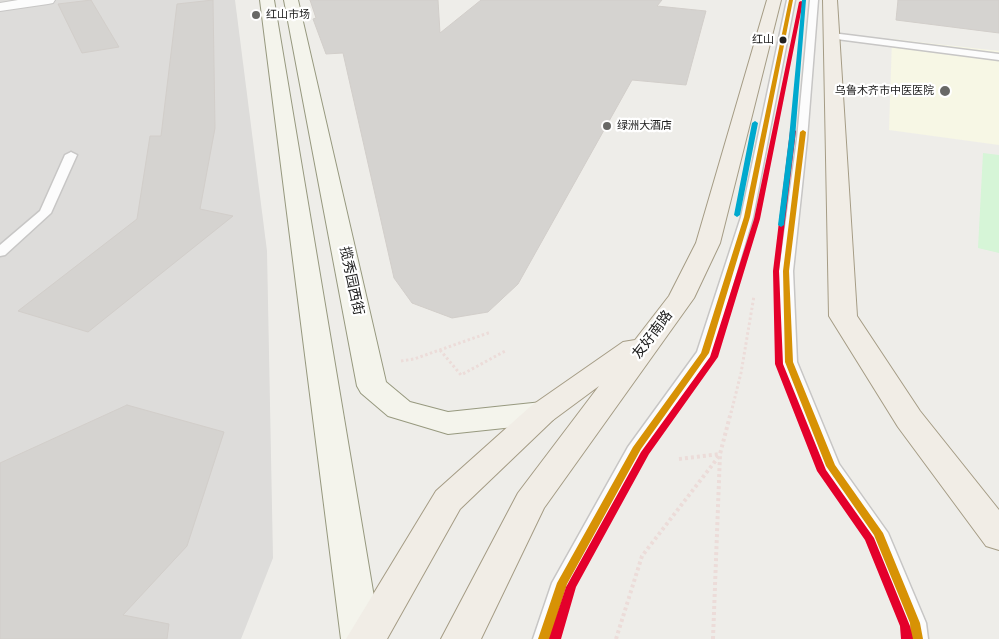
<!DOCTYPE html>
<meta charset="utf-8">
<style>
body{margin:0}
canvas{display:block;background:#eeede9}
</style>
<canvas width="999" height="639"></canvas>
<script>
const context = document.querySelector('canvas').getContext('2d');
context.lineJoin = 'round';
function fill(path, color) { context.fillStyle = color; context.fill(path, 'evenodd'); }
const toPath = rows => new Path2D(rows.map(r => 'M' + r).join(''));
function stroke(path, color, width, dash) { context.strokeStyle = color; context.lineWidth = width; context.lineCap = dash ? 'butt' : 'round'; context.setLineDash(dash || []); context.stroke(path); }
function label(font, color, halo, rows, align = 'center') {
  context.font = font + ' "DM Sans","Noto Sans SC",sans-serif'; context.lineWidth = 4.5; context.setLineDash([]); context.textBaseline = 'middle'; context.strokeStyle = halo; context.fillStyle = color; for (const [text, x, y, turn = 0] of rows) {
    context.save(); context.translate(x, y); context.rotate((+turn || 0) * Math.PI / 180); context.textAlign = isNaN(turn) ? turn : align; if (halo) context.strokeText(text, 0, 0); context.fillText(text, 0, 0); context.restore();
  }
}
const residential = toPath([
 [0,0,235,0,267,251,273,558,241,639,0,639]
]);
const education = toPath([
 [892,39,999,51,999,145,889,130]
]);
const park = toPath([
 [983,153,999,155,999,253,978,248]
]);
const building = toPath([
 [91,0,119,47,82,53,58,4,91,0],
 [213,0,215,128,200,209,233,216,88,332,18,311,137,219,150,136,161,136,177,4,213,0],
 [310,0,438,0,440,33,481,0,662,0,657,6,706,11,686,85,632,80,518,284,488,312,452,318,412,303,394,278,343,53,326,54,313,19,316,18,310,0],
 [898,0,999,0,999,33,896,20,898,0],
 [127,405,224,432,187,546,123,615,169,624,167,639,0,639,0,463,127,405]
]);
const pathFar1 = toPath([
 [440,350,461,375,507,350],
 [401,361,414,359,491,332],
 [731,413,741,373,754,296]
]);
const path = toPath([
 [679,459,720,454],
 [616,639,642,556,720,455],
 [713,639,720,454,731,412]
]);
const lane = toPath([
 [787,0,795,0,753,217,713,353,644,450,572,584,555,639,533,639,552,583,628,447,697,352,741,217,787,0],
 [810,0,818,0,807,139,793,271,797,362,839,464,888,533,926,623,928,639,906,639,904,623,869,536,822,466,781,362,779,271,797,139,810,0],
 [832,33,999,54,999,60,829,38,829,34,832,33],
 [71,152,77,155,51,213,5,255,0,256,0,245,40,211,65,155,71,152]
]);
const street = toPath([
 [18,0,55,0,53,3,48,4,0,11,0,3,18,0]
]);
const secondary = toPath([
 [260,0,274,0,381,639,341,639,260,0],
 [284,0,298,0,386,382,410,402,448,412,542,402,553,406,558,413,553,420,542,424,448,434,388,416,361,393,357,386,284,0]
]);
const primary = toPath([
 [767,0,781,0,720,243,694,298,544,508,481,639,441,639,518,493,599,386,553,420,460,509,387,639,346,639,436,491,531,406,623,342,635,340,669,296,696,243,767,0],
 [823,0,837,0,857,316,920,411,999,510,999,550,986,546,898,427,829,316,823,0]
]);
const bus1 = toPath([
 [789,0,793,0,750,217,709,353,641,449,567,584,550,639,538,639,557,583,633,447,701,353,744,217,789,0],
 [803,130,806,132,789,271,793,362,835,465,883,533,920,623,923,639,911,639,910,623,874,535,826,466,785,362,783,271,800,132,803,130]
]);
const bus2 = toPath([
 [801,1,803,2,760,219,718,357,649,454,576,587,561,639,549,639,566,587,641,452,710,357,754,219,799,2,801,1],
 [793,129,796,131,779,271,783,364,826,470,874,538,910,626,913,639,901,639,900,626,865,540,817,471,775,364,773,271,790,131,793,129]
]);
const bus3 = toPath([
 [802,0,806,0,795,138,784,225,781,227,778,225,789,138,802,0],
 [755,121,758,123,740,215,737,217,734,215,752,123,755,121]
]);
const markers = [
 [256,15,5,"#686866"],
 [783,40,4.5,"#202020"],
 [945,91,6,"#686866"],
 [607,126,5,"#686866"]
];
const farPoinames = [
 ["红山市场",266,15],
 ["乌鲁木齐市中医医院",934,91,"right"],
 ["绿洲大酒店",617,126]
];
const farBusnames = [
 ["红山",774,40]
];
const streetNames = [
 ["揽秀园西街",351,281,78],
 ["友好南路",653,335,-53]
];
fill(residential, '#dddcda');
fill(education, '#f7f7e5');
fill(park, '#d6f5d7');
fill(building, '#d5d3d0');
stroke(building, '#d2ceca', 1);
stroke(lane, '#c7c6c5', 3);
stroke(street, '#c7c6c5', 2);
stroke(secondary, '#97997f', 2);
stroke(primary, '#a59c85', 2);
stroke(pathFar1, '#ecdcd9', 3, [2.5, 2.5]);
stroke(path, '#ecdcd9', 4, [3, 3]);
fill(lane, '#fcfcfc');
fill(street, '#fcfcfc');
fill(secondary, '#f4f4ec');
fill(primary, '#f1ede6');
fill(bus1, '#d79205');
fill(bus2, '#e4002b');
fill(bus3, '#00a9ce');
for (const [x, y, r, color] of markers) { const dot = new Path2D(); dot.arc(x, y, r, 0, 2 * Math.PI); context.fillStyle = color; context.fill(dot); stroke(dot, '#fff', 2); }
label('11px', '#202020', '#fff', farPoinames, 'left');
label('11px', '#202020', '#fff', farBusnames, 'right');
label('14px', '#202020', '#fff', streetNames);
</script>
